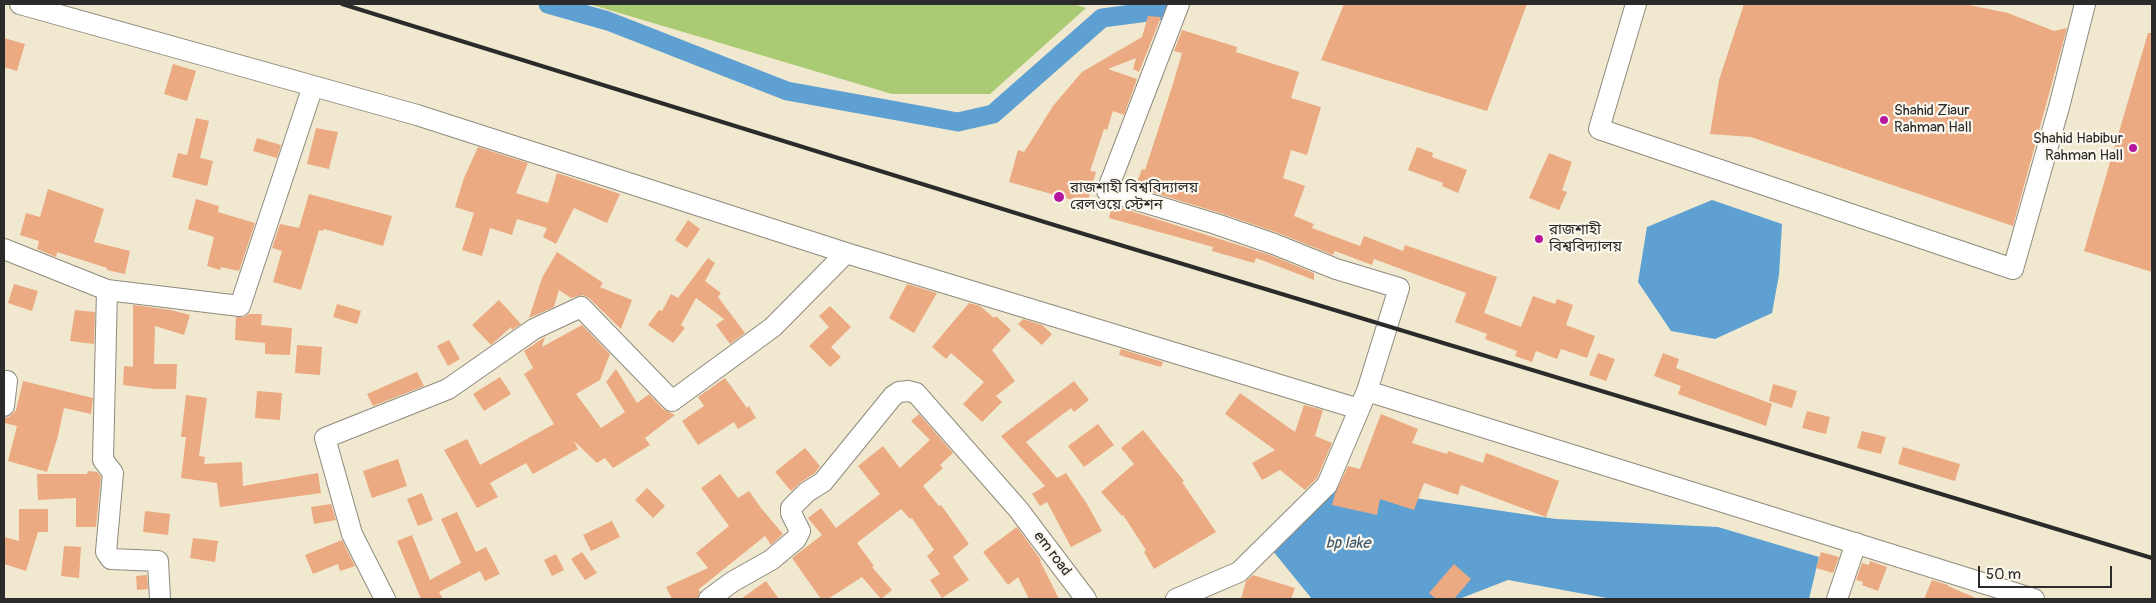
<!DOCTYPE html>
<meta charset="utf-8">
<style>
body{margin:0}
#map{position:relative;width:2156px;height:603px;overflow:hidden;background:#f1e9cf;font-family:Pangolin,sans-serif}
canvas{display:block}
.frame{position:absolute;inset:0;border:5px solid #2b2b2b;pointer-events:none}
.scale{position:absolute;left:1978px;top:566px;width:134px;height:22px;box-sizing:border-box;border:2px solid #2b2b2b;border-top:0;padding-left:6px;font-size:15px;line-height:18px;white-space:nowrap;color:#2b2b2b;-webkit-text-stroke:4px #fbf7ec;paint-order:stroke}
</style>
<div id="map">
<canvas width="2156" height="603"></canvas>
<div class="frame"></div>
<div class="scale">50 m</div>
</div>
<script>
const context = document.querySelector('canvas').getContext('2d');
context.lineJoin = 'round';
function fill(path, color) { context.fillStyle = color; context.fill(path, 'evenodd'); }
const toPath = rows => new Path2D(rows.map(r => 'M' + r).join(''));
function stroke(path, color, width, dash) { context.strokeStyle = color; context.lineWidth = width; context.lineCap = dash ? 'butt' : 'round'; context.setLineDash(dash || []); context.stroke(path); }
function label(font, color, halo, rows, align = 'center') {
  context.font = font + ' Pangolin,"Noto Sans Bengali",sans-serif'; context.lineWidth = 4.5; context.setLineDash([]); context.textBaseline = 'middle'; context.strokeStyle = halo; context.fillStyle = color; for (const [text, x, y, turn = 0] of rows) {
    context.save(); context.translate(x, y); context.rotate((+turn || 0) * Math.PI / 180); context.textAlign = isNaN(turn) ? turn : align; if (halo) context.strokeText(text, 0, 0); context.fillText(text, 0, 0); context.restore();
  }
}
const green = toPath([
 [589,4,1073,4,1086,8,990,94,892,94]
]);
const water = toPath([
 [1712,200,1782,224,1779,275,1772,313,1715,339,1671,331,1638,282,1647,227],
 [1327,485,1556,519,1718,527,1819,557,1809,599,1612,599,1508,580,1459,599,1312,599,1268,545]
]);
const canal = toPath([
 [548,4,608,21,787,91,958,122,993,114,1102,18,1178,8]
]);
const building = toPath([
 [1344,4,1527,4,1487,111,1321,60],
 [1744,4,1964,4,2008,13,2054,31,2067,28,2013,226,1751,137,1710,134,1719,80],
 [1148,16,1161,17,1139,72,1133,69,1136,58,1108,69,1137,79,1124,115,1113,111,1107,130,1104,129,1090,171,1096,172,1087,204,1009,182,1018,150,1024,152,1053,106,1082,72,1142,37],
 [1182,30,1237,47,1236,52,1299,72,1291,98,1321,107,1307,155,1291,150,1283,178,1305,186,1294,216,1314,224,1312,228,1360,246,1364,236,1403,251,1405,245,1497,277,1484,313,1521,327,1533,296,1555,304,1557,299,1573,305,1566,325,1595,336,1587,358,1561,349,1557,359,1536,351,1532,362,1515,356,1517,351,1485,339,1487,334,1455,322,1466,293,1374,259,1372,265,1335,251,1333,255,1278,233,1220,213,1135,187,1142,169,1145,170,1173,84,1182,53,1174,51],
 [2148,33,2152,33,2152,272,2084,251],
 [4,38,25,44,17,71,4,67],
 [173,64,196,71,187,101,164,94],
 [196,118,209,121,200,158,213,161,207,186,172,177,178,153,187,155],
 [316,128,338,132,329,169,307,164],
 [257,138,281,145,277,158,253,151],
 [478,147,528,163,516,193,548,203,557,173,620,194,607,223,574,208,556,244,543,237,547,228,517,219,512,235,490,228,482,256,462,250,474,213,455,207,464,178],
 [1417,147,1433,153,1432,157,1467,170,1458,193,1442,186,1443,183,1408,170],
 [1549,153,1572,162,1562,190,1567,192,1559,210,1529,198],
 [48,189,104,209,94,242,130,251,125,274,107,270,107,268,57,252,56,257,37,249,39,241,20,235,26,213,40,217],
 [309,194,392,216,383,246,324,229,323,231,319,230,301,290,273,282,282,251,272,248,280,224,299,228],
 [196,199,219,206,218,212,255,223,239,271,221,267,220,270,207,266,214,237,188,229],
 [1112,205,1270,255,1314,273,1314,280,1256,258,1254,263,1212,251,1213,247,1109,218],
 [688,220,700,229,687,248,675,240],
 [557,252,603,283,600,287,632,300,621,329,589,298,583,295,571,298,559,290,554,307,529,318,542,278],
 [708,258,715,263,705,281,721,293,718,297,745,333,730,344,716,325,724,319,696,298,681,325,685,328,673,343,648,325,659,310,662,311,671,294,678,298],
 [14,284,38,291,32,311,8,303],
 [907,284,937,293,914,333,889,318],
 [499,300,521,324,512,330,511,327,491,345,472,325],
 [969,303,980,306,994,318,996,316,1011,330,992,350,1015,381,996,396,1002,402,982,422,963,404,984,382,951,353,946,359,932,347],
 [337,304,361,311,357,324,333,317],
 [133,305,171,310,190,315,184,335,155,326,154,364,177,364,176,389,155,389,123,385,124,366,133,367],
 [830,306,851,327,831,347,841,357,830,367,809,346,829,327,819,316],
 [75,310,95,312,94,344,70,341],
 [249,314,262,314,261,325,292,328,290,355,265,354,265,343,235,340,236,317,244,317],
 [1023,319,1042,325,1052,334,1042,345,1018,324],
 [582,325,610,354,600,380,576,394,601,428,625,412,606,382,616,369,637,403,649,394,663,409,675,415,645,438,650,445,613,468,605,458,597,463,574,441,578,449,533,474,526,463,490,483,498,497,477,508,444,450,467,439,480,465,554,424,524,374,533,368,524,351,545,337,542,347],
 [449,340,460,359,448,366,437,346],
 [297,345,322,347,320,375,295,373],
 [1121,349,1163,362,1161,367,1119,355],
 [1598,353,1615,359,1606,381,1589,375],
 [1663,353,1679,359,1676,368,1772,404,1766,426,1678,394,1681,386,1654,376],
 [417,372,424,386,373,406,367,394],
 [500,377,511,394,484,411,473,394],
 [725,378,747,408,749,406,756,418,738,429,734,422,698,445,682,421,704,406,698,397],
 [23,381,93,398,91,414,64,408,58,436,47,472,8,461,17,426,4,423,4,418,9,417,16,410],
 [1074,381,1089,400,1074,412,1071,408,1026,442,1057,478,1066,473,1087,504,1102,531,1071,547,1047,502,1040,506,1032,494,1045,486,1001,436],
 [1773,384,1797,391,1792,408,1769,401],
 [257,391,282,393,280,420,255,418],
 [1240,393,1295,432,1304,405,1323,410,1315,436,1332,443,1317,478,1305,490,1280,470,1262,480,1252,463,1275,450,1225,414],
 [186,395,207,398,199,456,205,457,204,464,242,462,243,486,318,473,321,493,220,507,217,483,181,478,186,437,181,437],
 [1807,411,1830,417,1826,434,1802,428],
 [919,414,953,453,940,465,943,468,923,486,939,506,941,505,969,544,953,557,969,580,942,598,930,580,940,574,927,556,934,550,912,518,910,519,901,509,857,543,874,566,872,567,892,590,881,599,862,577,828,599,821,599,792,558,822,535,808,518,821,508,836,528,880,494,858,466,883,446,900,468,930,440,911,421],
 [1381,414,1418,429,1412,443,1447,454,1448,451,1483,463,1486,453,1559,481,1546,517,1461,485,1458,495,1424,483,1414,510,1380,499,1377,515,1332,505,1335,494,1348,466,1360,469],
 [1098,424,1114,445,1084,467,1068,446],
 [1143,430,1184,481,1182,482,1216,532,1154,569,1144,552,1146,550,1123,515,1122,516,1101,492,1134,464,1121,448],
 [1862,431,1886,437,1881,454,1857,448],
 [1903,447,1960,464,1955,481,1898,464],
 [805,448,820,466,815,473,801,482,791,491,775,472],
 [398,459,407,486,372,498,363,471],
 [88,471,97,472,101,477,96,527,76,527,76,498,38,500,37,474,87,474],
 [720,474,738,498,749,491,761,508,783,534,771,545,765,536,699,589,700,592,697,599,672,599,666,587,708,568,696,553,729,526,701,488],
 [647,488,665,506,653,518,635,500],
 [422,493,433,520,418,526,407,499],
 [331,504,336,520,314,524,311,507],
 [19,509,48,509,48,532,38,532,26,571,4,564,4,537,19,541],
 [145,511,170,514,168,535,143,532],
 [457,512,476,552,486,547,500,574,485,581,480,571,439,592,443,599,421,599,397,541,412,535,430,580,461,563,441,519],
 [612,521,620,537,591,551,583,535],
 [1017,527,1041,560,1040,561,1059,599,1029,599,1018,577,1008,585,983,552],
 [193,538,218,541,215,562,190,558],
 [342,540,355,566,340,571,338,564,313,574,305,555],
 [64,546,81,547,79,578,61,576],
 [582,552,597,573,585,580,571,559],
 [1821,552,1839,557,1833,573,1816,568],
 [556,554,564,570,552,576,544,560],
 [1870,561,1887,567,1878,591,1862,585,1863,582,1856,580,1862,563,1869,565],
 [1454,564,1471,579,1454,599,1436,599,1429,593],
 [147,575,148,589,137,590,136,576],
 [1253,575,1295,588,1291,599,1241,599,1246,581],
 [1932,580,1948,585,1948,586,1978,599,1924,599],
 [766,581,779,599,741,599]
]);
const minor = toPath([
 [20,4,417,115,846,253,1359,409],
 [1636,4,1599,129,2013,269,2059,107,2085,4],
 [4,249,107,290,103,460,113,473,106,552,111,559,158,561,160,599],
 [107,290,240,306,313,86],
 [1367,391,2034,599],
 [4,406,7,381],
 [385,599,352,534,325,438,448,389,534,329,581,307,672,401,773,327,846,253],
 [709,599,732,582,771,560,796,539,800,531,791,513,791,508,807,492,823,482,893,396,899,392,908,391,916,393,1018,509,1086,599],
 [1176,599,1239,572,1327,485,1367,391,1399,288,1336,269,1274,244,1216,224,1107,191,1179,4],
 [1837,599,1856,543]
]);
const rail = toPath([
 [342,4,1051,224,2152,558]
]);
const markers = [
 [1884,120,5,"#b5179e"],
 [2133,148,5,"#b5179e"],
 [1059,197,6,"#b5179e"],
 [1539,239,5,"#b5179e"]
];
const poiNames = [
 ["Shahid Ziaur",1894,111],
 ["Rahman Hall",1894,128],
 ["Shahid Habibur",2123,139,"right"],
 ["Rahman Hall",2123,156,"right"],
 ["রাজশাহী বিশ্ববিদ্যালয়",1070,188],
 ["রেলওয়ে স্টেশন",1070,205],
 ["রাজশাহী",1549,230],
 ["বিশ্ববিদ্যালয়",1549,247]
];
const streetNames = [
 ["em road",1052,554,53]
];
const waterNames = [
 ["bp lake",1348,544]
];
fill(green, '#aacb73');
fill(water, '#5ea0d1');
stroke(canal, '#5ea0d1', 19);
fill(building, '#ebaa82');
stroke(minor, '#8e8a7d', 22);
stroke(minor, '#fff', 20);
stroke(rail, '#2b2b2b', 4);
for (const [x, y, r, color] of markers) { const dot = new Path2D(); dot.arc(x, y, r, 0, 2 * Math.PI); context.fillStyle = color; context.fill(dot); stroke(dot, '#fbf7ec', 2); }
label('15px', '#2b2b2b', '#fbf7ec', poiNames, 'left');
label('15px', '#2b2b2b', '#fbf7ec', streetNames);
label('italic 16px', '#3f5a6d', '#fbf7ec', waterNames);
</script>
